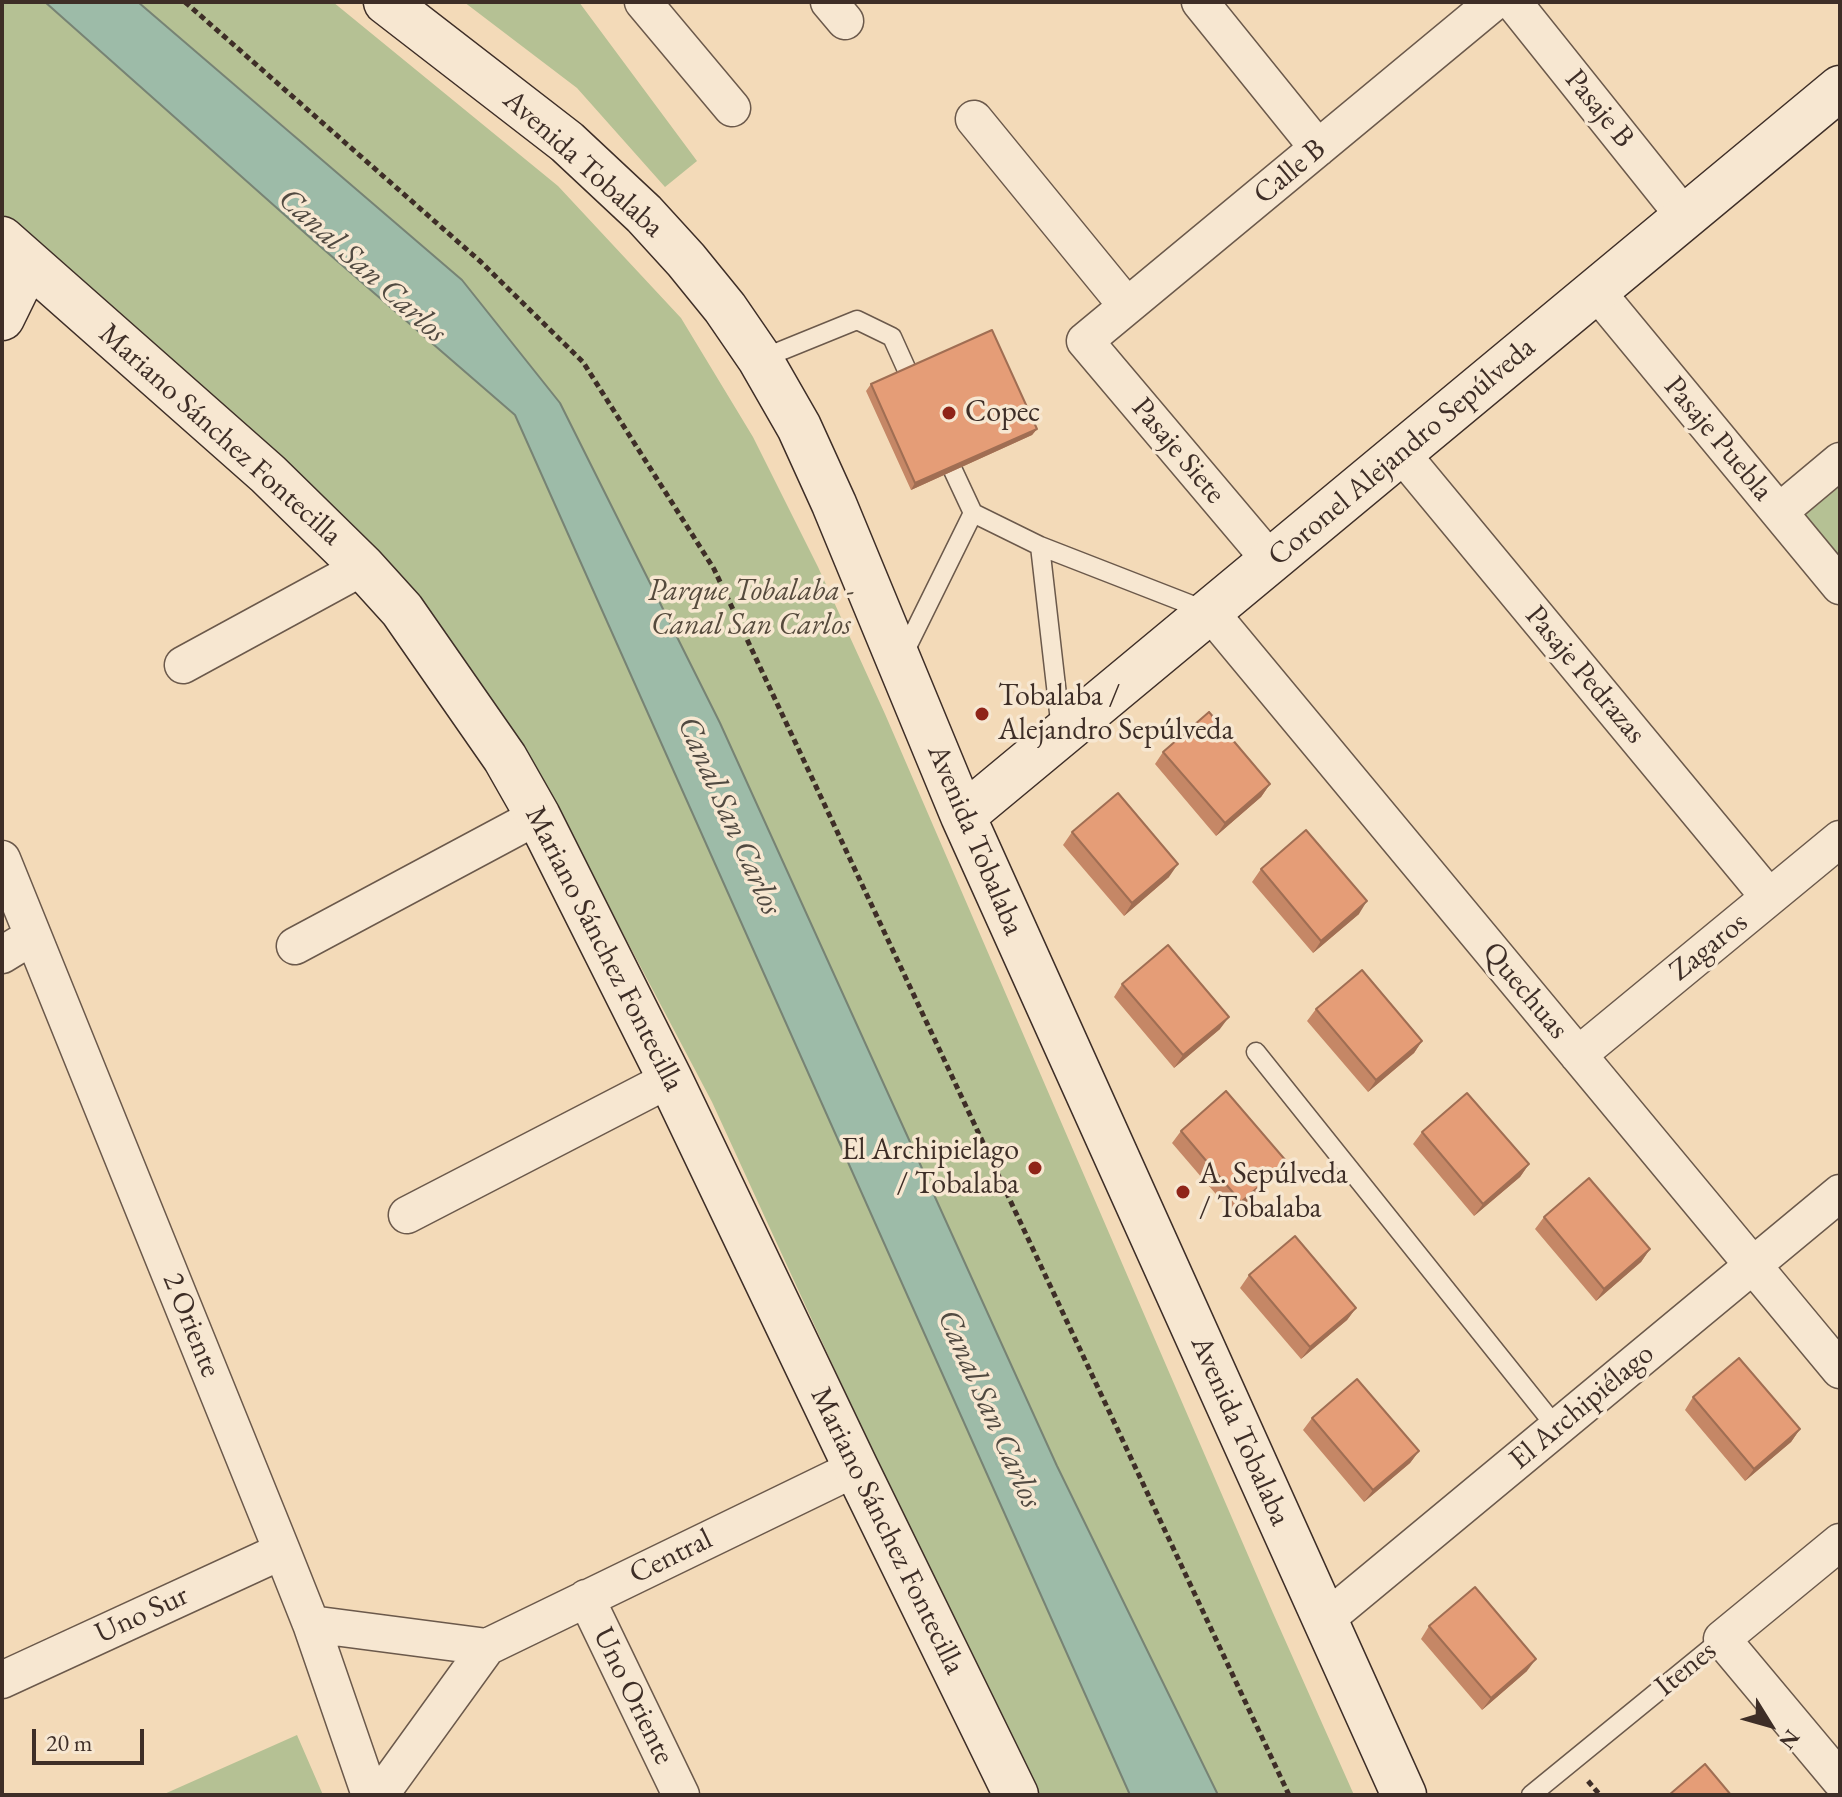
<!DOCTYPE html>
<meta charset="utf-8">
<style>
body{margin:0}
#map{position:relative;width:1842px;height:1797px;overflow:hidden;background:#f3dab8;font-family:"EB Garamond",serif}
canvas{display:block}
.frame{position:absolute;inset:0;border:4px solid #3e2e27;pointer-events:none}
.north{position:absolute;left:1730px;top:1685px;width:80px;height:80px;-webkit-text-stroke:6px #f7e7d1;paint-order:stroke;rotate:127deg;font-size:22px;font-weight:700;line-height:32px;text-align:center;color:#3e2e27}
.north::after{content:'';display:block;margin:auto;width:28px;height:36px;background:#3e2e27;clip-path:polygon(50% 0,100% 100%,50% 72%,0 100%)}
.scale{position:absolute;left:32px;top:1729px;width:112px;height:36px;box-sizing:border-box;border:4px solid #3e2e27;border-top:0;padding-left:10px;font-size:24px;line-height:28px;white-space:nowrap;color:#3e2e27;-webkit-text-stroke:6px #f7e7d1;paint-order:stroke}
</style>
<div id="map">
<canvas width="1842" height="1797"></canvas>
<div class="frame"></div>
<div class="north">N</div>
<div class="scale">20 m</div>
</div>
<script>
const context = document.querySelector('canvas').getContext('2d');
context.lineJoin = 'round';
function fill(path, color) { context.fillStyle = color; context.fill(path, 'evenodd'); }
const toPath = rows => new Path2D(rows.map(r => 'M' + r).join(''));
function stroke(path, color, width, dash) { context.strokeStyle = color; context.lineWidth = width; context.lineCap = dash ? 'butt' : 'round'; context.setLineDash(dash || []); context.stroke(path); }
function label(font, color, halo, rows, align = 'center') {
  context.font = font + ' "EB Garamond",serif'; context.lineWidth = 7; context.setLineDash([]); context.textBaseline = 'middle'; context.strokeStyle = halo; context.fillStyle = color; for (const [text, x, y, turn = 0] of rows) {
    context.save(); context.translate(x, y); context.rotate((+turn || 0) * Math.PI / 180); context.textAlign = isNaN(turn) ? turn : align; if (halo) context.strokeText(text, 0, 0); context.fillText(text, 0, 0); context.restore();
  }
}
const green = toPath([
 [2,2,45,2,314,241,515,415,1130,1795,1037,1795,891,1492,712,1102,579,850,415,591,330,504,2,232],
 [138,2,333,2,558,186,681,318,753,437,818,567,885,714,1273,1613,1354,1795,1218,1795,1057,1466,887,1093,560,403,292,133],
 [464,2,579,2,697,161,665,187,577,88],
 [1840,486,1840,573,1797,522],
 [297,1735,323,1795,162,1795]
]);
const water = toPath([
 [45,2,138,2,462,280,560,403,720,723,1057,1466,1218,1795,1130,1795,515,415,314,241,45,2]
]);
const path = toPath([
 [185,2,481,262,583,362,714,569,1289,1795],
 [1588,1781,1600,1795]
]);
const lane = toPath([
 [761,359,857,320,892,337,915,388],
 [944,451,973,513,1040,546,1207,611],
 [1040,546,1061,730],
 [903,655,973,513],
 [1256,1052,1557,1428],
 [1531,1795,1722,1639]
]);
const street = toPath([
 [643,2,732,108],
 [829,2,845,21],
 [1200,2,1318,148],
 [1513,2,1685,217],
 [974,119,1127,306],
 [1596,291,1840,586],
 [1401,453,1769,897],
 [1779,512,1840,461],
 [1271,561,1085,341,1494,2],
 [1210,612,1840,1370],
 [183,665,363,567],
 [2,859,282,1551,311,1624,370,1795],
 [295,946,538,816],
 [2,955,33,936],
 [1578,1055,1840,839],
 [407,1215,670,1079],
 [1840,1542,1722,1639,1840,1780],
 [586,1598,681,1795],
 [1325,1620,1840,1193],
 [311,1624,487,1647],
 [2,1680,282,1551],
 [380,1795,487,1647,856,1468]
]);
const secondary = toPath([
 [386,2,567,142,644,214,686,260,725,308,760,359,799,427,834,504,963,816,1404,1795],
 [2,239,268,474,363,567,402,610,505,758,538,816,670,1079,856,1468,1016,1795],
 [2,318,29,263],
 [963,816,1840,88]
]);
const wall = toPath([
 [871,384,1037,429,1032,435,911,490,866,391],
 [1163,752,1270,784,1261,797,1216,836,1155,764],
 [1072,832,1169,877,1124,916,1063,845],
 [1261,869,1359,914,1313,953,1252,882],
 [1122,984,1220,1029,1174,1068,1114,997],
 [1316,1009,1422,1041,1414,1053,1368,1092,1307,1021],
 [1181,1131,1279,1175,1233,1214,1172,1143],
 [1422,1132,1529,1164,1520,1177,1474,1216,1413,1144],
 [1544,1217,1650,1249,1641,1262,1596,1301,1535,1229],
 [1249,1275,1356,1308,1347,1320,1301,1359,1240,1288],
 [1693,1397,1800,1429,1791,1442,1745,1481,1685,1410],
 [1312,1418,1419,1451,1410,1463,1364,1502,1303,1430],
 [1429,1626,1527,1671,1482,1710,1421,1639]
]);
const shadedWall = toPath([
 [1037,429,1032,435,911,490,915,483],
 [1270,784,1261,797,1216,836,1225,823],
 [1178,864,1169,877,1124,916,1132,903],
 [1367,901,1359,914,1313,953,1321,941],
 [1229,1017,1220,1029,1174,1068,1183,1055],
 [1422,1041,1414,1053,1368,1092,1376,1080],
 [1287,1162,1279,1175,1233,1214,1241,1202],
 [1529,1164,1520,1177,1474,1216,1483,1204],
 [1650,1249,1641,1262,1596,1301,1604,1289],
 [1356,1308,1347,1320,1301,1359,1310,1347],
 [1800,1429,1791,1442,1745,1481,1754,1469],
 [1419,1451,1410,1463,1364,1502,1373,1490],
 [1536,1659,1527,1671,1482,1710,1491,1698]
]);
const building = toPath([
 [992,330,1037,429,915,483,871,384,992,330],
 [1209,712,1270,784,1225,823,1163,752,1209,712],
 [1118,793,1178,864,1132,903,1072,832,1118,793],
 [1306,830,1367,901,1321,941,1261,869,1306,830],
 [1168,945,1229,1017,1183,1055,1122,984,1168,945],
 [1362,970,1422,1041,1376,1080,1316,1009,1362,970],
 [1226,1091,1287,1162,1241,1202,1181,1131,1226,1091],
 [1467,1093,1529,1164,1483,1204,1422,1132,1467,1093],
 [1589,1178,1650,1249,1604,1289,1544,1217,1589,1178],
 [1295,1236,1356,1308,1310,1347,1249,1275,1295,1236],
 [1739,1358,1800,1429,1754,1469,1693,1397,1739,1358],
 [1357,1379,1419,1451,1373,1490,1312,1418,1357,1379],
 [1475,1587,1536,1659,1491,1698,1429,1626,1475,1587],
 [1705,1764,1731,1795,1669,1795,1705,1764]
]);
const markers = [
 [949,413,8,"#8f2418"],
 [982,714,8,"#8f2418"],
 [1035,1168,8,"#8f2418"],
 [1183,1192,8,"#8f2418"]
];
const streetNames = [
 ["Pasaje B",1599,109,51],
 ["Avenida Tobalaba",583,164,42],
 ["Calle B",1290,172,-40],
 ["Mariano Sánchez Fontecilla",220,435,42],
 ["Pasaje Puebla",1718,439,50],
 ["Pasaje Siete",1178,451,50],
 ["Coronel Alejandro Sepúlveda",1402,452,-40],
 ["Pasaje Pedrazas",1585,675,50],
 ["Avenida Tobalaba",975,840,67],
 ["Zagaros",1709,947,-39],
 ["Mariano Sánchez Fontecilla",604,949,63],
 ["Quechuas",1525,991,50],
 ["2 Oriente",191,1325,68],
 ["El Archipiélago",1582,1407,-40],
 ["Avenida Tobalaba",1240,1431,66],
 ["Mariano Sánchez Fontecilla",887,1531,64],
 ["Central",671,1557,-26],
 ["Uno Sur",142,1615,-25],
 ["Itenes",1686,1669,-39],
 ["Uno Oriente",633,1696,64]
];
const poiNames = [
 ["Copec",965,413],
 ["Tobalaba /",998,697],
 ["Alejandro Sepúlveda",998,731],
 ["El Archipielago",1019,1151,"right"],
 ["/ Tobalaba",1019,1185,"right"],
 ["A. Sepúlveda",1199,1175],
 ["/ Tobalaba",1199,1209]
];
const parkNames = [
 ["Parque Tobalaba -",751,592],
 ["Canal San Carlos",751,626]
];
const waterNames = [
 ["Canal San Carlos",362,266,42],
 ["Canal San Carlos",729,816,66],
 ["Canal San Carlos",989,1409,66]
];
fill(green, '#b5c194');
fill(water, '#9dbba8');
stroke(water, '#778374', 2);
stroke(lane, '#6b594b', 21);
stroke(street, '#6b594b', 39);
stroke(secondary, '#3e2e27', 47);
stroke(path, '#3e2e27', 5, [6, 4]);
stroke(lane, '#f7e7d1', 18);
stroke(street, '#f7e7d1', 36);
stroke(secondary, '#f7e7d1', 44);
fill(wall, '#c58766');
fill(shadedWall, '#a06e53');
fill(building, '#e59d77');
stroke(building, '#a06e53', 2);
for (const [x, y, r, color] of markers) { const dot = new Path2D(); dot.arc(x, y, r, 0, 2 * Math.PI); context.fillStyle = color; context.fill(dot); stroke(dot, '#f7e7d1', 3); }
label('30px', '#3e2e27', '#f7e7d1', streetNames);
label('30px', '#3e2e27', '#f7e7d1', poiNames, 'left');
label('italic 30px', '#564b3d', '#f7e7d1', parkNames);
label('italic 32px', '#514a41', '#f7e7d1', waterNames);
</script>
